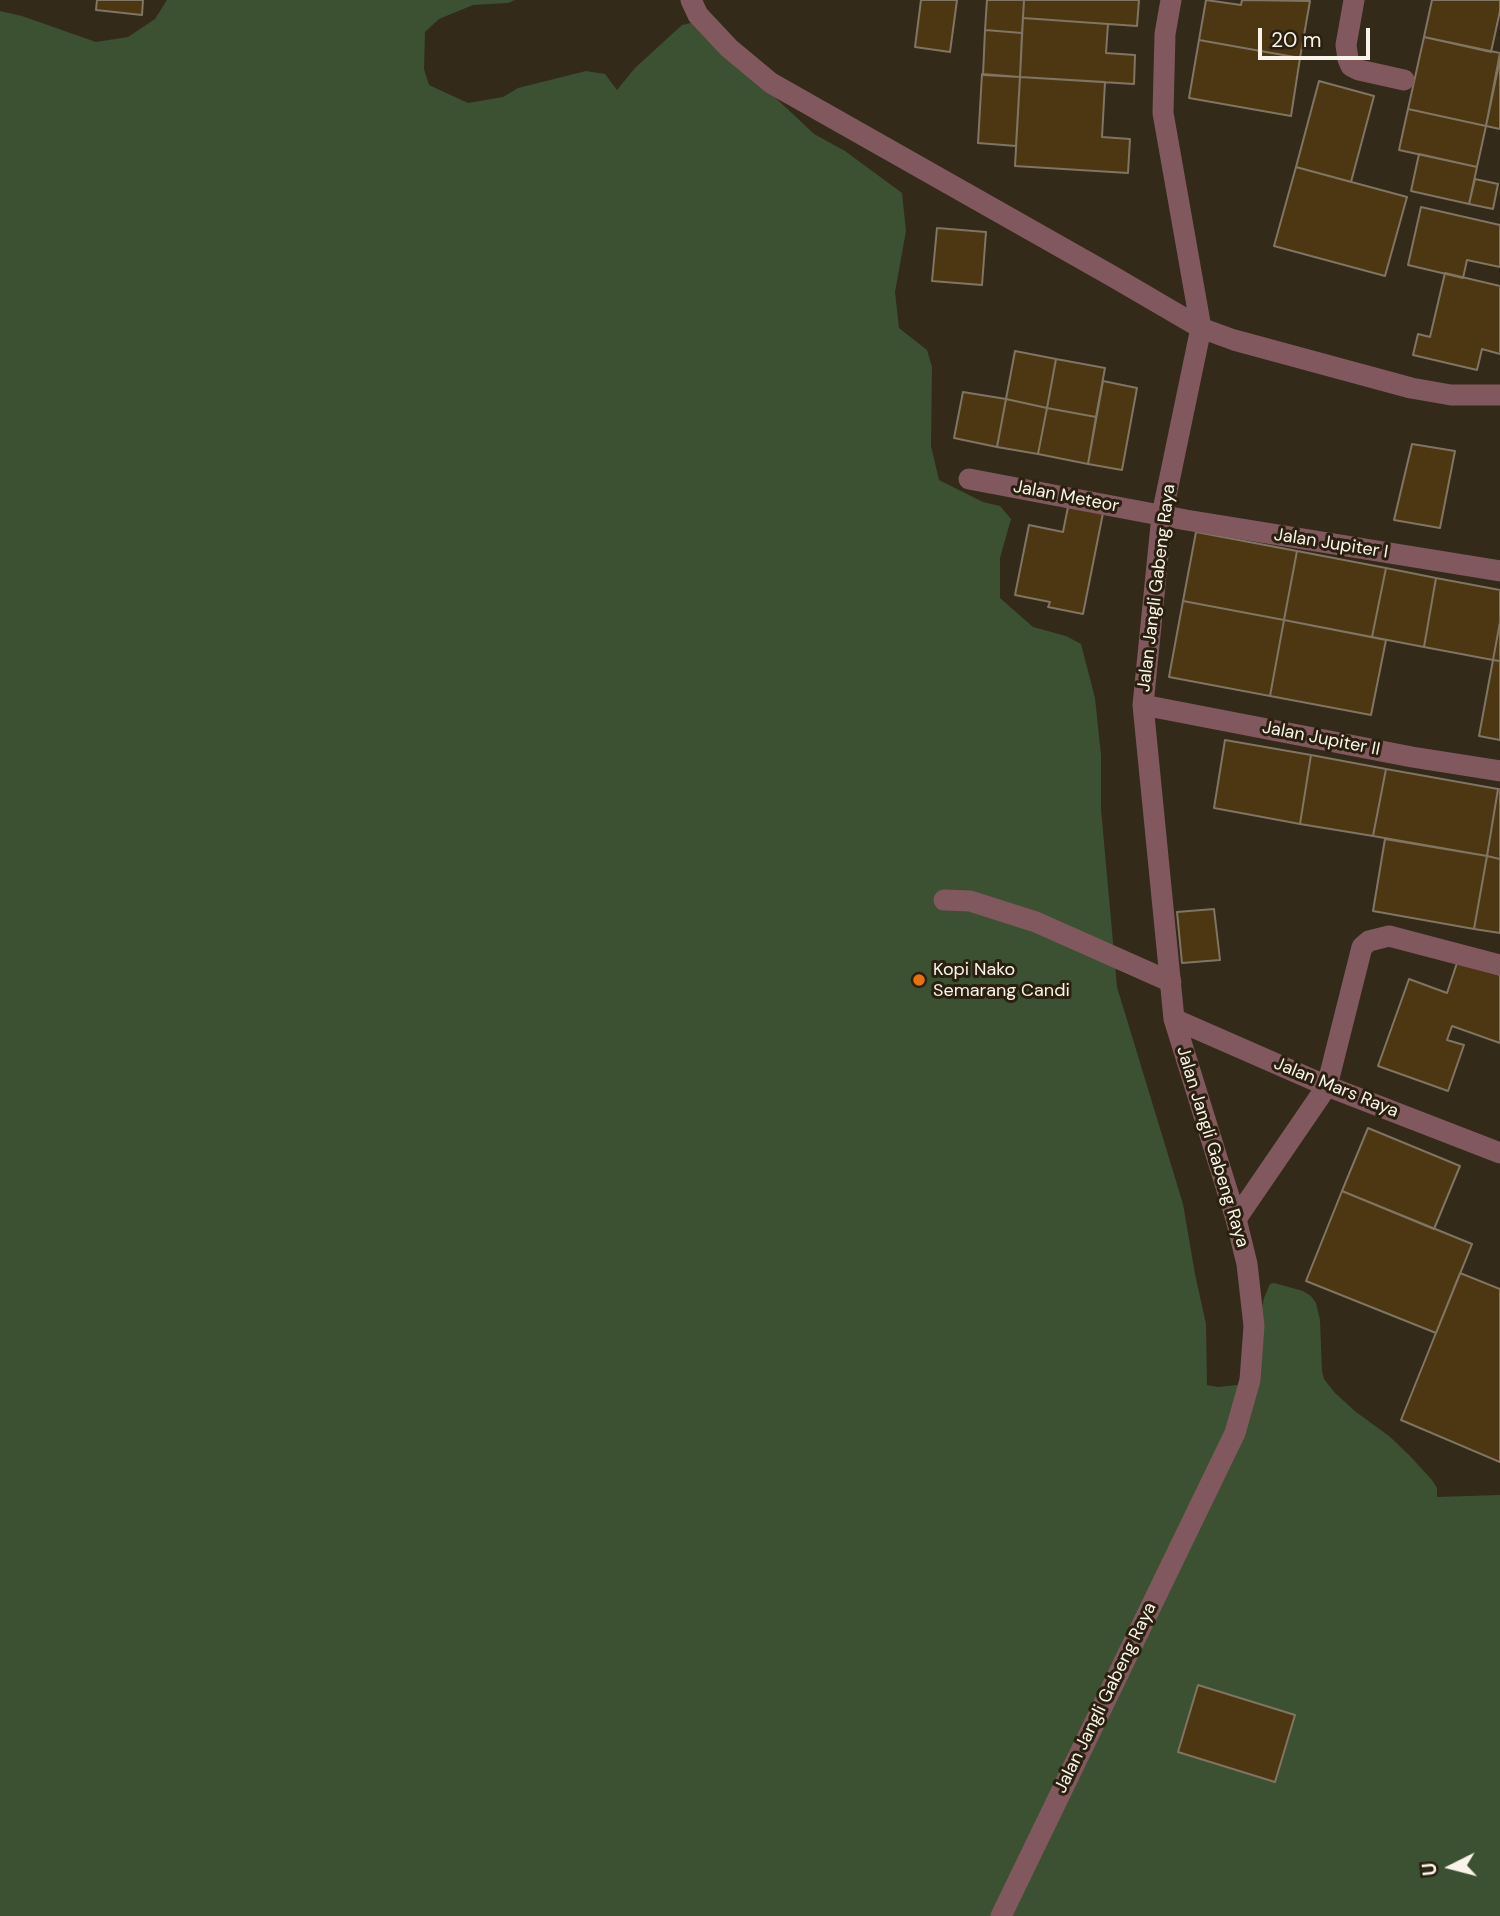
<!DOCTYPE html>
<style>
body{margin:0}
#map{position:relative;width:1500px;height:1916px;overflow:hidden;background:#342a1a;font-family:"DM Sans",sans-serif}
canvas{display:block}
.north{position:absolute;left:1416px;top:1832px;width:70px;height:70px;-webkit-text-stroke:5px #2a2010;paint-order:stroke;rotate:264deg;font-size:19px;font-weight:700;line-height:28px;text-align:center;color:#faf3e9}
.north::after{content:'';display:block;margin:auto;width:24px;height:32px;background:#faf3e9;clip-path:polygon(50% 0,100% 100%,50% 72%,0 100%)}
.scale{position:absolute;left:1258px;top:28px;width:112px;height:32px;box-sizing:border-box;border:4px solid #faf3e9;border-top:0;padding-left:9px;font-size:21px;line-height:24px;white-space:nowrap;color:#faf3e9;-webkit-text-stroke:5px #2a2010;paint-order:stroke}
</style>
<div id="map">
<canvas width="1500" height="1916"></canvas>
<div class="north">U</div>
<div class="scale">20 m</div>
</div>
<script>
const context = document.querySelector('canvas').getContext('2d');
context.lineJoin = 'round';
function fill(path, color) { context.fillStyle = color; context.fill(path, 'evenodd'); }
const toPath = rows => new Path2D(rows.map(r => 'M' + r).join(''));
function stroke(path, color, width, dash) { context.strokeStyle = color; context.lineWidth = width; context.lineCap = dash ? 'butt' : 'round'; context.setLineDash(dash || []); context.stroke(path); }
function label(font, color, halo, rows, align = 'center') {
  context.font = font + ' "DM Sans",sans-serif'; context.lineWidth = 6; context.setLineDash([]); context.textBaseline = 'middle'; context.strokeStyle = halo; context.fillStyle = color; for (const [text, x, y, turn = 0] of rows) {
    context.save(); context.translate(x, y); context.rotate((+turn || 0) * Math.PI / 180); context.textAlign = isNaN(turn) ? turn : align; if (halo) context.strokeText(text, 0, 0); context.fillText(text, 0, 0); context.restore();
  }
}
const green = toPath([
 [167,0,515,0,508,3,473,5,439,19,425,32,424,69,429,85,468,103,503,97,518,88,586,71,605,74,617,90,635,68,682,25,695,22,814,134,845,151,902,193,906,231,895,292,899,328,927,350,932,367,931,446,939,480,983,502,1000,506,1011,519,1000,558,1000,598,1033,627,1066,636,1081,644,1095,698,1101,755,1101,809,1117,987,1183,1204,1195,1274,1206,1324,1207,1385,1218,1387,1246,1384,1264,1298,1270,1284,1274,1283,1303,1291,1311,1296,1316,1303,1320,1320,1322,1371,1324,1379,1335,1393,1356,1412,1389,1436,1409,1455,1432,1480,1437,1488,1437,1497,1500,1495,1500,1916,0,1916,0,11,22,16,96,42,128,37,155,19]
]);
const building = toPath([
 [97,0,143,0,142,15,96,10,97,0],
 [921,0,957,0,950,52,915,47,921,0],
 [987,0,1024,0,1022,33,985,30,987,0],
 [1024,0,1139,0,1137,26,1023,18,1024,0],
 [1206,0,1241,5,1242,0,1310,1,1300,58,1199,40,1206,0],
 [1432,0,1500,0,1500,11,1491,52,1424,37,1432,0],
 [1023,18,1108,24,1106,53,1135,55,1134,84,1020,77,1023,18],
 [985,30,1022,33,1020,77,983,75,985,30],
 [1424,37,1500,53,1486,126,1408,109,1424,37],
 [1199,40,1300,58,1291,116,1189,98,1199,40],
 [1500,59,1500,129,1486,126,1500,59],
 [982,74,1020,77,1016,146,978,143,982,74],
 [1020,77,1105,82,1102,137,1130,139,1128,173,1015,166,1020,77],
 [1319,81,1374,96,1351,182,1296,167,1319,81],
 [1408,109,1486,126,1477,167,1399,150,1408,109],
 [1419,154,1477,167,1469,204,1411,191,1419,154],
 [1296,167,1407,197,1385,276,1274,246,1296,167],
 [1475,179,1498,184,1493,209,1469,204,1475,179],
 [1421,207,1500,225,1500,267,1467,260,1463,278,1408,265,1421,207],
 [937,228,986,232,982,285,932,281,937,228],
 [1445,273,1500,286,1500,354,1482,349,1477,370,1413,355,1418,334,1430,337,1445,273],
 [1015,351,1056,359,1047,408,1006,399,1015,351],
 [1056,359,1105,368,1096,417,1047,408,1056,359],
 [1103,381,1137,388,1122,470,1088,464,1103,381],
 [963,392,1006,399,997,447,954,438,963,392],
 [1006,399,1047,408,1038,454,997,447,1006,399],
 [1047,408,1096,417,1088,464,1038,454,1047,408],
 [1412,444,1455,451,1440,528,1394,520,1412,444],
 [1068,507,1103,513,1083,614,1048,607,1050,602,1015,595,1029,525,1063,532,1068,507],
 [1196,532,1297,551,1284,620,1183,601,1196,532],
 [1297,551,1386,568,1372,637,1284,620,1297,551],
 [1386,568,1436,578,1424,647,1372,637,1386,568],
 [1436,578,1500,590,1500,622,1493,660,1424,647,1436,578],
 [1183,601,1284,620,1270,696,1169,677,1183,601],
 [1284,620,1386,640,1371,715,1270,696,1284,620],
 [1500,622,1500,661,1493,660,1500,622],
 [1493,660,1500,661,1500,740,1479,736,1493,660],
 [1225,740,1311,755,1300,824,1214,808,1225,740],
 [1311,755,1386,769,1373,836,1300,824,1311,755],
 [1386,769,1498,789,1487,856,1373,836,1386,769],
 [1498,789,1500,789,1500,859,1487,856,1498,789],
 [1385,839,1487,856,1474,929,1373,911,1385,839],
 [1487,856,1500,859,1500,933,1474,929,1487,856],
 [1214,909,1220,960,1182,963,1177,912,1214,909],
 [1458,960,1500,975,1500,1043,1452,1026,1447,1040,1464,1045,1448,1091,1378,1066,1409,979,1447,993,1458,960],
 [1368,1128,1460,1166,1434,1229,1342,1191,1368,1128],
 [1342,1191,1472,1244,1436,1333,1306,1281,1342,1191],
 [1460,1273,1500,1289,1500,1462,1401,1420,1460,1273],
 [1198,1685,1295,1715,1275,1782,1178,1752,1198,1685]
]);
const lane = toPath([
 [944,900,970,901,1036,922,1171,982]
]);
const street = toPath([
 [691,0,698,15,729,48,771,83,1112,276,1201,328,1234,340,1411,388,1451,395,1500,395],
 [1354,0,1346,45,1348,59,1351,66,1359,70,1404,80],
 [969,479,1186,520,1500,571],
 [1143,705,1412,757,1500,771],
 [1174,1019,1327,1086,1500,1153],
 [1236,1219,1327,1086,1362,947,1369,941,1389,936,1500,965],
 [1001,1916,1235,1433,1250,1380,1254,1326,1247,1264,1236,1219,1174,1019,1143,705,1162,515,1201,328,1163,113,1165,34,1171,0]
]);
const markers = [
 [919,980,7,"#e8710a"]
];
const streetNames = [
 ["Jalan Meteor",1066,497,11],
 ["Jalan Jupiter I",1331,544,9],
 ["Jalan Jangli Gabeng Raya",1157,588,-83],
 ["Jalan Jupiter II",1321,739,11],
 ["Jalan Mars Raya",1336,1088,22],
 ["Jalan Jangli Gabeng Raya",1212,1147,73],
 ["Jalan Jangli Gabeng Raya",1106,1698,-64]
];
const poiNames = [
 ["Kopi Nako",933,970],
 ["Semarang Candi",933,991]
];
fill(green, '#3b5132');
fill(building, '#4c3712');
stroke(building, '#807462', 2);
stroke(lane, '#81585e', 21);
stroke(street, '#81585e', 21);
for (const [x, y, r, color] of markers) { const dot = new Path2D(); dot.arc(x, y, r, 0, 2 * Math.PI); context.fillStyle = color; context.fill(dot); stroke(dot, '#2a2010', 2.5); }
label('18px', '#faf3e9', '#2a2010', streetNames);
label('18px', '#faf3e9', '#2a2010', poiNames, 'left');
</script>
